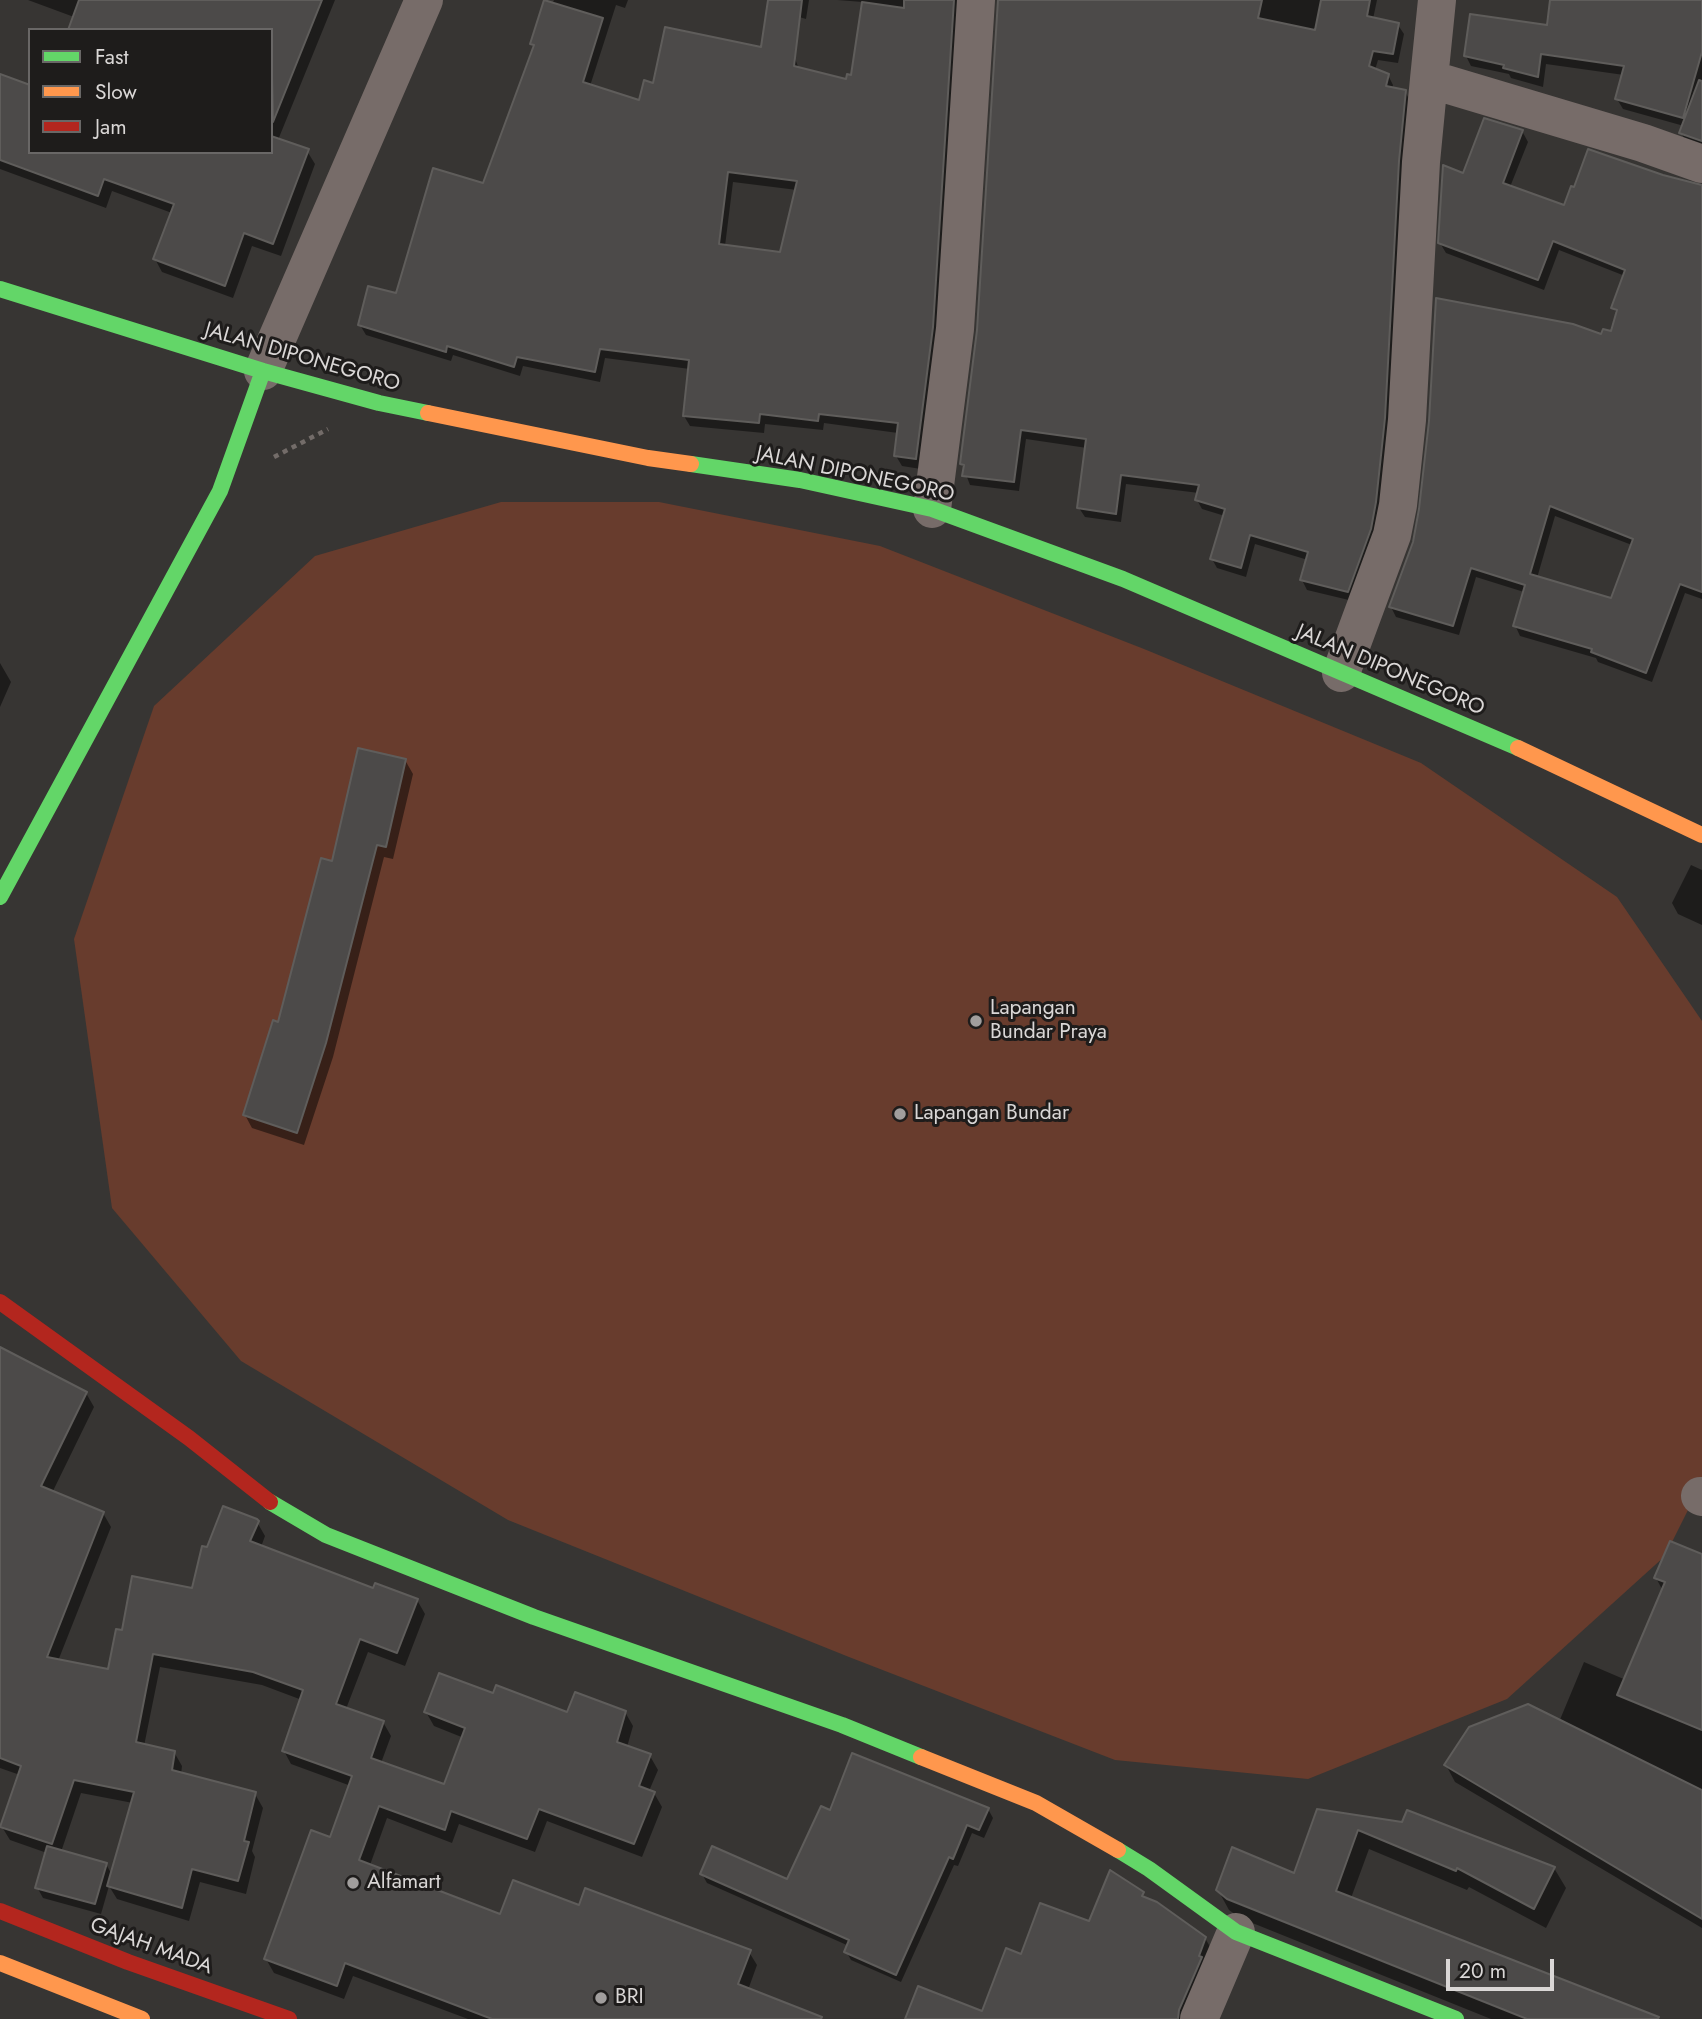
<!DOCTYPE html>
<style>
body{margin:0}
#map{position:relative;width:1702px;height:2019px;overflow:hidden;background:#373533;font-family:Jost,sans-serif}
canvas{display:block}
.legend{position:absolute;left:28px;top:28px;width:245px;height:126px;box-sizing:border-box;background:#1e1c1b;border:2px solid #696766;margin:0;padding:9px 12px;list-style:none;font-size:21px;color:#dad7d6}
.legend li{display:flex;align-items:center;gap:14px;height:35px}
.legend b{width:35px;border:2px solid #696766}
.scale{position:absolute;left:1446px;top:1959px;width:108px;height:32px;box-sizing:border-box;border:4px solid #dad7d6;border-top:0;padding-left:9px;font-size:21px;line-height:24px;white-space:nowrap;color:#dad7d6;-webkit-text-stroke:5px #1e1c1b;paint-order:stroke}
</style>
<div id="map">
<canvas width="1702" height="2019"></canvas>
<ul class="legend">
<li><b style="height:9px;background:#63d668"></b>Fast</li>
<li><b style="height:9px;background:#ff974d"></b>Slow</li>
<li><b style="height:9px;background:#b3261e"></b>Jam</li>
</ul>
<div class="scale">20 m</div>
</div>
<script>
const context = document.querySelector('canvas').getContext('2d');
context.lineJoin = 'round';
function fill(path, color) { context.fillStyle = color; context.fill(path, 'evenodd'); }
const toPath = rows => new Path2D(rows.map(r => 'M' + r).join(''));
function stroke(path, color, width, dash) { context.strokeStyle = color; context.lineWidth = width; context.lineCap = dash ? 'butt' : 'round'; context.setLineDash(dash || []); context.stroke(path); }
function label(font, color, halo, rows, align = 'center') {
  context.font = font + ' Jost,sans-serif'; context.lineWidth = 6; context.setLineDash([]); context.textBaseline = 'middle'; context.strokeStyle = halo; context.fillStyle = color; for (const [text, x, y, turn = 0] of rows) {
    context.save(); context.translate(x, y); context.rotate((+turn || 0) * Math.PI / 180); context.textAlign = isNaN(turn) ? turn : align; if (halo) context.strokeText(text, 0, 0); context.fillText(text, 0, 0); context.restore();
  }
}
const green = toPath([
 [501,502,659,502,880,546,1144,649,1421,763,1617,897,1702,1021,1702,1482,1665,1556,1507,1699,1308,1779,1115,1760,849,1657,508,1520,241,1361,112,1208,74,939,154,706,315,556]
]);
const shadow = toPath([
 [28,0,335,0,278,140,307,151,315,164,281,256,252,246,233,298,162,272,155,259,172,213,112,191,106,208,0,169,0,82,30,152,271,152,271,30,74,17],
 [554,0,628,0,625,8,616,5,590,86,640,102,654,85,794,56,799,69,847,81,853,77,863,2,837,0,963,0,938,338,921,469,902,466,896,456,898,433,824,423,823,430,765,424,764,433,690,426,684,416,690,369,605,358,600,382,523,366,520,376,453,355,451,361,366,335,360,325,397,295,484,185,534,48,532,44],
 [733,182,797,190,782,254,725,246],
 [770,0,809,0,806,19,775,10],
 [999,0,1377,0,1373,19,1398,25,1404,34,1398,63,1378,60,1375,70,1388,75,1393,85,1392,89,1405,91,1410,101,1390,429,1381,512,1353,601,1307,590,1302,580,1308,560,1255,544,1246,577,1217,568,1212,559,1225,516,1202,509,1197,500,1199,493,1126,484,1121,522,1085,517,1079,508,1087,448,1026,439,1019,491,970,485,962,464,979,331],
 [1552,0,1702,0,1702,148,1687,143,1681,133,1684,126,1623,109,1617,99,1624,75,1546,64,1543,87,1511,78,1509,74,1471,66,1466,56,1548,27],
 [1522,131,1528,142,1510,187,1565,207,1702,187,1702,599,1685,593,1652,682,1598,662,1596,658,1520,636,1515,625,1524,592,1476,577,1459,635,1396,617,1391,607,1602,337,1612,333,1617,314,1613,307,1625,276,1559,250,1544,290,1446,253,1440,243,1464,175],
 [1555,516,1632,545,1612,600,1537,578],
 [0,663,11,682,0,707],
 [405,760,413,774,393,859,384,857,333,1057,304,1145,252,1128,245,1115,280,1024,333,863],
 [1691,865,1702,870,1702,925,1678,914,1672,903],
 [0,1350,86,1393,94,1407,52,1493,103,1513,111,1527,58,1661,109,1671,123,1632,194,1590,208,1549,257,1522,265,1536,261,1547,374,1591,417,1600,425,1614,405,1666,368,1652,346,1709,383,1722,391,1736,381,1763,445,1787,464,1738,434,1726,426,1712,494,1695,568,1714,625,1712,633,1726,627,1747,650,1756,658,1770,649,1791,654,1793,662,1807,642,1857,547,1821,535,1852,459,1824,452,1843,387,1818,370,1865,501,1917,580,1907,749,1952,757,1965,748,1990,818,2019,468,2019,353,1976,344,1999,274,1973,266,1959,331,1839,351,1786,291,1764,284,1751,302,1700,262,1685,160,1667,144,1746,174,1752,182,1766,181,1775,255,1794,263,1808,252,1851,255,1857,246,1894,200,1882,189,1921,117,1899,109,1886,101,1914,43,1898,37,1887,47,1853,10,1840,2,1827,20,1775,0,1768],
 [81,1793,133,1803,112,1875,106,1864,61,1852],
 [1702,1557,1702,1928,1455,1782,1446,1765,1559,1722,1584,1662,1626,1680,1663,1591,1656,1578],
 [988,1809,993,1818,984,1838,972,1833,958,1866,954,1865,901,1982,851,1960,846,1951,849,1946,707,1883,702,1874,788,1881,831,1812],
 [1318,1811,1554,1868,1566,1888,1546,1928,1469,1887,1467,1890,1369,1849,1351,1898,1660,2019,1491,2019,1240,1918,1229,1910,1218,1890,1295,1875],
 [1142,1893,1146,1900,1205,1938,1213,1952,1188,2019,907,2019,983,2013,1022,1956,1090,1924]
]);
const building = toPath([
 [79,0,322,0,273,122,271,30,68,30,79,0],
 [544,0,603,18,583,82,639,100,644,80,653,83,665,27,761,47,768,0,802,0,794,66,846,79,847,74,851,75,862,2,904,8,904,0,954,0,933,327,916,459,894,456,898,423,819,414,818,421,760,414,759,423,683,416,689,360,600,349,595,372,517,357,514,367,447,346,446,352,358,325,368,286,396,293,433,168,483,183,534,45,530,44,544,0],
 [728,172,797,181,780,252,719,244,728,172],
 [998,0,1262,0,1258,18,1315,30,1321,0,1370,0,1367,16,1399,23,1393,54,1373,51,1369,66,1389,74,1386,86,1406,90,1399,161,1385,418,1376,502,1371,529,1348,592,1300,580,1308,552,1250,535,1241,568,1210,559,1225,509,1195,500,1199,485,1121,475,1116,514,1077,508,1086,439,1021,430,1014,482,962,476,964,465,960,464,977,330,998,0],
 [1550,0,1702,0,1702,52,1683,118,1615,99,1624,66,1541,54,1538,77,1503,68,1504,65,1464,56,1470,14,1547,25,1550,0],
 [0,74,30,85,30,152,271,152,271,136,309,149,273,244,244,233,225,286,153,259,174,204,104,179,98,196,0,160,0,74],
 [1699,80,1702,81,1702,141,1679,133,1699,80],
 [1484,118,1523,130,1503,183,1564,205,1571,186,1574,187,1588,149,1663,175,1702,185,1702,592,1680,584,1646,673,1591,652,1592,649,1513,626,1525,585,1471,568,1453,626,1389,607,1413,542,1419,509,1429,421,1436,298,1573,324,1601,334,1603,329,1611,331,1617,310,1611,308,1625,270,1553,241,1538,280,1438,243,1443,165,1463,173,1484,118],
 [1550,506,1633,539,1611,598,1530,574,1550,506],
 [358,748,406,759,386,847,377,845,326,1043,297,1133,243,1115,273,1020,278,1022,321,858,332,861,358,748],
 [0,1347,87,1392,41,1486,104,1512,47,1657,108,1669,116,1629,122,1630,132,1576,192,1588,202,1546,207,1547,223,1506,257,1519,259,1521,250,1541,373,1588,375,1583,418,1599,397,1653,360,1639,336,1704,384,1721,371,1758,444,1784,465,1728,424,1712,439,1673,493,1693,496,1685,567,1712,575,1692,626,1711,617,1742,651,1754,639,1786,655,1792,634,1844,539,1809,527,1839,451,1811,445,1830,379,1806,359,1860,500,1914,513,1880,579,1905,585,1888,751,1950,738,1984,822,2017,821,2019,492,2019,345,1963,337,1986,264,1959,311,1830,330,1837,352,1776,282,1751,303,1690,253,1672,153,1654,136,1742,175,1751,172,1770,256,1792,244,1841,249,1842,238,1881,192,1869,182,1908,107,1886,134,1792,74,1780,52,1844,0,1827,21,1766,0,1758,0,1347],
 [1670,1541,1702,1554,1702,1730,1617,1695,1665,1582,1654,1578,1670,1541],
 [1528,1704,1702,1790,1702,1919,1444,1765,1469,1727,1528,1704],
 [852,1753,989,1808,979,1830,967,1825,953,1859,949,1857,896,1975,844,1952,849,1940,700,1874,712,1846,787,1879,821,1806,830,1810,852,1753],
 [1317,1809,1402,1822,1407,1810,1555,1867,1534,1909,1457,1868,1456,1871,1358,1830,1336,1891,1659,2017,1658,2019,1527,2019,1227,1899,1216,1890,1232,1847,1294,1873,1317,1809],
 [47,1846,107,1863,95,1904,35,1888,47,1846],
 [1110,1870,1144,1892,1142,1896,1157,1902,1206,1937,1199,1956,1202,1957,1179,2010,1178,2019,905,2019,918,1986,982,2011,1006,1948,1021,1954,1040,1903,1089,1921,1110,1870]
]);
const path = toPath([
 [274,457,328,429]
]);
const street = toPath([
 [1437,0,1429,79,1643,143,1702,164],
 [263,371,424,0],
 [932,509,955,329,976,0],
 [1341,673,1392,535,1398,505,1407,420,1421,162,1429,79],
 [1700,1496,1702,1497],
 [1199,2019,1236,1932]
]);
const fast = toPath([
 [0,289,263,371,379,403,428,413],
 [691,464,800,480,932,509,1123,579,1518,748],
 [0,897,220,491,263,371],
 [270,1502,326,1535,534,1617,842,1725,921,1757],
 [1118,1850,1149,1869,1236,1932,1456,2019]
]);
const slow = toPath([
 [428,413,648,458,691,464],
 [1518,748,1702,835],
 [921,1757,1036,1803,1118,1850],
 [0,1963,142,2019]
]);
const jam = toPath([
 [0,1302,189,1438,270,1502],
 [0,1911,128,1962,289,2019]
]);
const markers = [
 [976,1021,7,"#a19e9d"],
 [900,1114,7,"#a19e9d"],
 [353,1883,7,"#a19e9d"],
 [601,1998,7,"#a19e9d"]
];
const streetNames = [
 ["JALAN DIPONEGORO",302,358,16],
 ["JALAN DIPONEGORO",855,475,12],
 ["JALAN DIPONEGORO",1390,671,23],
 ["GAJAH MADA",151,1947,20]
];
const poiNames = [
 ["Lapangan",990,1009],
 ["Bundar Praya",990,1033],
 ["Lapangan Bundar",914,1114],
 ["Alfamart",367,1883],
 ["BRI",615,1998]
];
fill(green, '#683c2d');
fill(shadow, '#0007');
fill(building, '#4c4a49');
stroke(building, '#5f5d5b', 2);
stroke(path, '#736c69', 4.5, [5, 5]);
stroke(street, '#776c69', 38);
stroke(fast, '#63d668', 16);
stroke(slow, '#ff974d', 16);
stroke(jam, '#b3261e', 16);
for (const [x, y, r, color] of markers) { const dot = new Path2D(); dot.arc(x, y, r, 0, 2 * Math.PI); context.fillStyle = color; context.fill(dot); stroke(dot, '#1e1c1b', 2.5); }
label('21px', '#dad7d6', '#1e1c1b', streetNames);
label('21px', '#dad7d6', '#1e1c1b', poiNames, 'left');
</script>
